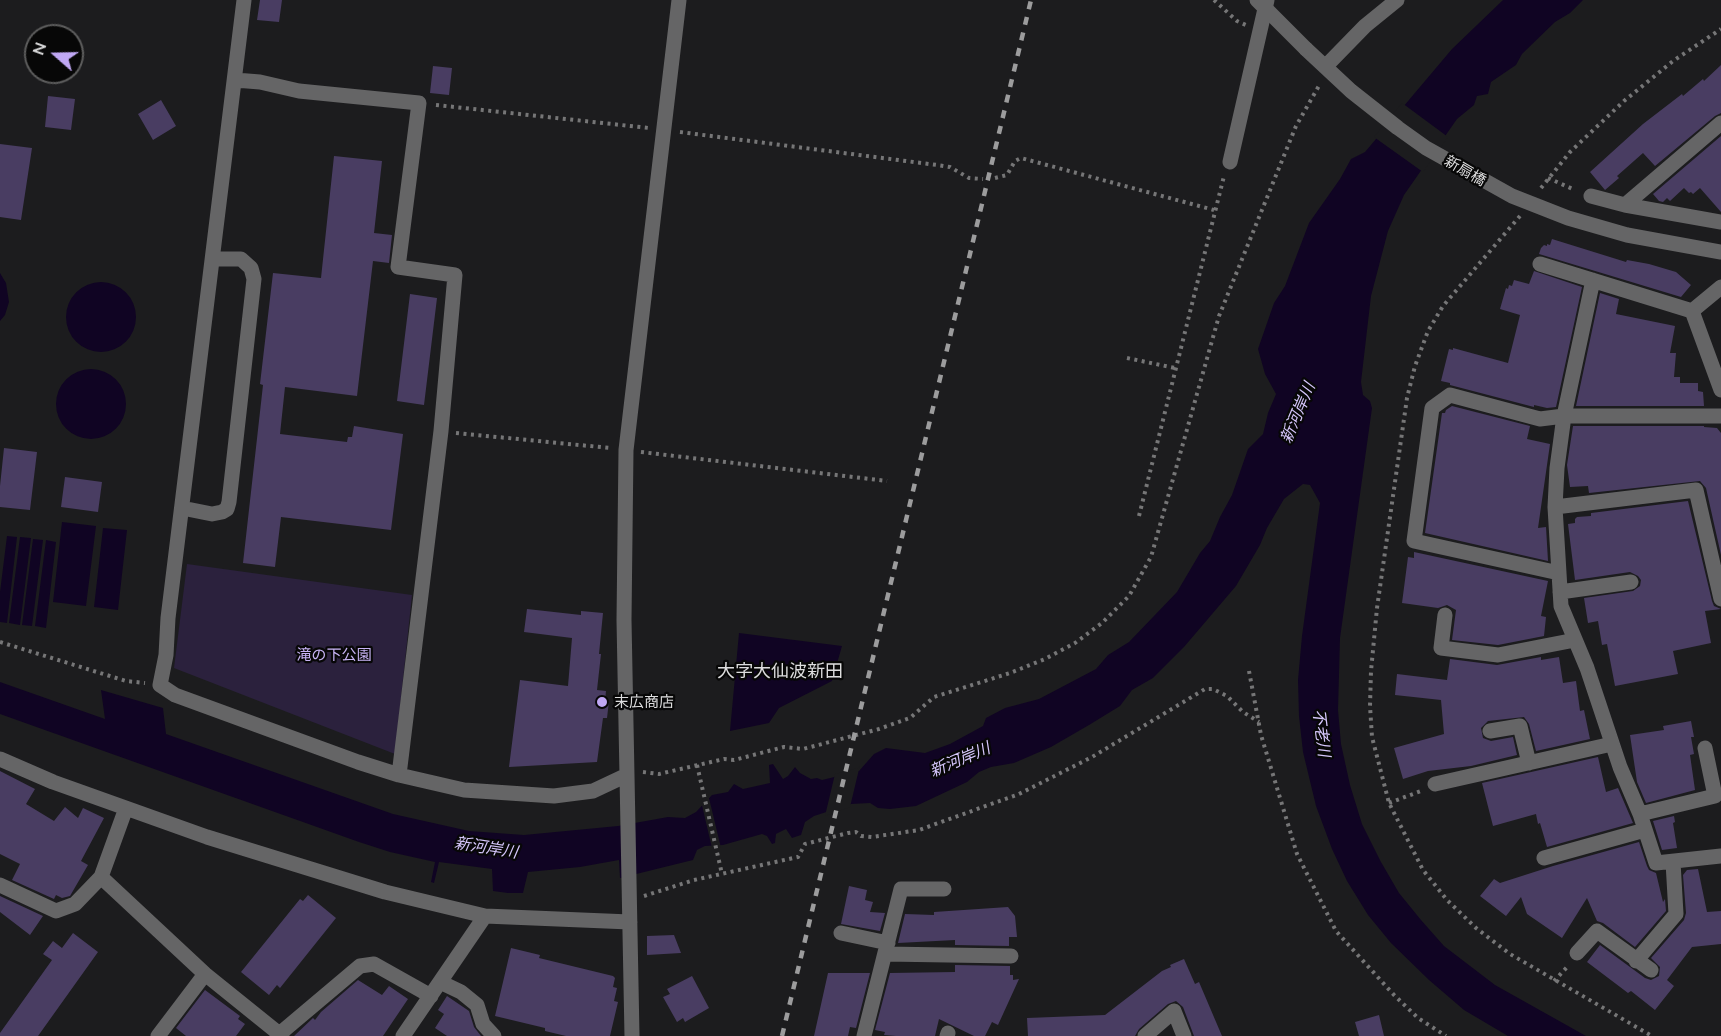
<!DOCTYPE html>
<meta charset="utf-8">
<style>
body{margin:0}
#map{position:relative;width:1721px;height:1036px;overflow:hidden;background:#1c1c1e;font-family:Mulish,sans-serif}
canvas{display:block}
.north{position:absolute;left:24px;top:24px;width:60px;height:60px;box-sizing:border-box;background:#070707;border:2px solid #5d5d5d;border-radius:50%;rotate:290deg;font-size:16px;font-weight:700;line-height:24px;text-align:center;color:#ddddde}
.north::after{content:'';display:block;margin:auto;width:21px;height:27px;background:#c0a8f4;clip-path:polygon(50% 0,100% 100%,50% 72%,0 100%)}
</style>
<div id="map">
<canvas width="1721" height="1036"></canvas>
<div class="north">N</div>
</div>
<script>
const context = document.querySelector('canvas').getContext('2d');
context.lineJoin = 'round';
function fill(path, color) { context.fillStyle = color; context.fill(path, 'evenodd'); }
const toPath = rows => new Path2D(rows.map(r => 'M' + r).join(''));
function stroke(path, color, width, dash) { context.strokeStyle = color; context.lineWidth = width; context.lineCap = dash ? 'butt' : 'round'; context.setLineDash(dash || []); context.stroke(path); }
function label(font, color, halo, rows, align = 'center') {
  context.font = font + ' Mulish,"Noto Sans JP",sans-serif'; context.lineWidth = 4.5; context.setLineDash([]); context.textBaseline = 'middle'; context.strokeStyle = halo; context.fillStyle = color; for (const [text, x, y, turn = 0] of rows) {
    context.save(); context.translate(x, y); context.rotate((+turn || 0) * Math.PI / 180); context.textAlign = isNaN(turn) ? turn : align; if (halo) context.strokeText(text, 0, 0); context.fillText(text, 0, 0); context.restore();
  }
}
const green = toPath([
 [187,564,412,595,395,754,174,668]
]);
const water = toPath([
 [1503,0,1583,0,1570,13,1555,22,1522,54,1516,65,1491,82,1488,94,1477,96,1474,105,1457,119,1404,195,1388,231,1371,296,1361,382,1363,395,1370,401,1372,408,1340,638,1338,710,1341,744,1350,785,1362,824,1381,862,1399,893,1421,920,1444,946,1495,985,1586,1036,1508,1036,1464,1010,1429,980,1391,943,1368,915,1347,881,1332,849,1316,806,1303,752,1299,716,1298,680,1302,636,1320,503,1310,485,1303,484,1284,499,1267,528,1260,545,1236,586,1184,647,1153,678,1132,690,1120,706,1089,725,1051,747,1014,763,991,767,979,772,967,782,916,806,890,809,878,808,870,803,851,804,814,816,805,822,801,835,792,838,786,829,776,834,775,843,772,844,767,836,762,834,723,845,705,846,697,850,693,860,620,878,619,860,580,867,528,872,523,893,508,893,493,891,492,869,439,862,434,883,431,882,435,862,390,852,359,842,0,714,0,682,105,719,101,690,163,708,166,734,393,814,469,831,524,835,618,826,668,817,685,818,696,812,712,795,728,792,734,784,743,789,770,783,769,765,773,764,783,779,788,776,795,767,800,773,811,779,817,778,822,780,859,771,874,754,886,748,925,753,950,744,983,726,986,718,1005,708,1039,699,1096,669,1108,655,1129,642,1177,592,1200,553,1210,541,1220,517,1232,495,1248,449,1263,434,1268,413,1276,394,1265,374,1258,349,1274,303,1285,286,1309,223,1340,179,1351,159,1365,152,1452,49],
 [0,273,6,283,9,302,5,315,0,321],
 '66 317a35 35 0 1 1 70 0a35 35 0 1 1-70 0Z',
 '56 404a35 35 0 1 1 70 0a35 35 0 1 1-70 0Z',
 [62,522,96,526,86,606,53,602],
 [103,528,127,530,118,610,94,607],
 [7,536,17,537,7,623,0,622,0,592],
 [20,537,31,538,20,625,9,623],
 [33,539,43,540,32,626,22,625],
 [46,540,56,542,46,628,35,626],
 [739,633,842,646,832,681,779,708,769,723,730,731]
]);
const pier = toPath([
 [1402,103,1448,137,1423,172,1374,137],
 [860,765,850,807,825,816,835,774,858,768],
 [708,794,721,848,712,848,701,801]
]);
const building = toPath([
 [260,0,282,0,279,22,257,20],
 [1721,65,1721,113,1715,116,1655,166,1643,153,1617,176,1619,178,1605,190,1590,172,1643,124,1682,94,1683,96,1703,79,1704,81],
 [433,66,452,68,449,95,430,93],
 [48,96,75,99,71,130,45,127],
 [161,100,176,126,153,140,138,114],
 [1721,136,1721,212,1700,188,1693,194,1691,192,1689,193,1684,188,1670,201,1667,198,1663,202,1659,201,1653,194],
 [0,144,32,148,21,220,0,217],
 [334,156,382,161,374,233,392,235,389,263,373,261,357,396,285,387,280,434,347,442,348,437,352,437,354,426,403,434,391,530,281,517,275,567,243,563,261,403,263,385,260,384,273,273,321,278],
 [1552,239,1626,262,1627,260,1649,264,1676,272,1691,285,1681,297,1539,254,1541,248,1544,245,1547,246,1547,244,1550,245],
 [1534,271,1582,287,1556,407,1547,408,1534,405,1534,407,1450,385,1450,383,1441,381,1449,349,1453,350,1453,348,1508,363,1520,315,1500,309,1506,288,1508,289,1509,285,1512,286,1514,280,1529,284],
 [1600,293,1619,299,1616,314,1675,326,1670,353,1676,353,1674,377,1680,377,1680,383,1698,383,1698,391,1703,392,1704,406,1576,406],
 [410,294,437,298,424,405,397,401],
 [1452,406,1530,426,1527,439,1550,444,1538,528,1546,527,1548,561,1425,533,1442,413,1445,413,1446,410],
 [1573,426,1704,426,1704,427,1717,428,1721,433,1721,555,1706,488,1700,481,1589,493,1588,486,1570,487,1567,465],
 [4,448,37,452,30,510,0,507,0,486],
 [65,477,102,482,98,512,61,507],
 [1688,501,1712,601,1714,606,1721,609,1705,611,1711,643,1673,651,1678,674,1615,686,1607,644,1602,645,1598,621,1588,623,1584,598,1633,591,1640,586,1641,580,1638,576,1630,572,1575,580,1568,524,1575,523,1575,519,1577,517,1591,516,1591,513],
 [1414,552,1548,581,1541,616,1546,617,1544,636,1498,645,1452,640,1456,610,1447,605,1438,608,1402,603,1408,557,1414,558],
 [527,609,581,615,581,611,603,613,599,654,601,654,597,690,606,691,605,701,609,701,607,718,603,718,597,762,509,767,520,680,568,686,572,638,524,632],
 [1541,657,1541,660,1559,657,1563,683,1576,681,1580,711,1584,710,1590,739,1536,751,1529,724,1524,717,1488,721,1481,728,1483,738,1491,741,1513,737,1517,755,1471,766,1428,771,1403,779,1394,748,1444,734,1441,700,1395,695,1397,674,1447,680,1450,659,1497,665],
 [1691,721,1694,737,1691,737,1694,754,1690,755,1695,790,1646,803,1637,782,1630,735,1664,730,1663,726],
 [1598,757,1606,792,1618,788,1633,823,1547,847,1540,823,1538,824,1536,814,1493,826,1482,783],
 [0,771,35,789,26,804,54,821,65,807,78,818,83,808,104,818,81,861,88,865,70,896,62,898,56,895,54,899,12,880,20,864,0,854],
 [1674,816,1675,822,1673,823,1677,848,1662,850,1653,821],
 [1639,842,1647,866,1649,870,1656,873,1663,902,1665,899,1666,911,1635,947,1603,923,1597,921,1587,898,1562,938,1527,914,1521,897,1506,916,1480,896,1494,879,1500,883,1553,866],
 [1698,869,1707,912,1721,911,1721,944,1692,947,1667,980,1674,986,1655,1010,1631,991,1628,993,1587,962,1600,945,1645,978,1651,980,1659,976,1660,967,1651,958,1684,920,1686,913,1683,875,1687,870],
 [849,886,867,890,865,900,873,902,870,912,885,913,880,931,841,924],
 [308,895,336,918,280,988,277,985,269,995,241,972,300,899,303,901],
 [0,896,43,916,30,935,0,912],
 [1008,907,1015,916,1017,937,1009,937,1009,946,955,945,955,940,898,943,905,914,934,915,934,912],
 [73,933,98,952,38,1036,0,1036,0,1033,52,960,43,954,53,941,62,948],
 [674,935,681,953,647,955,647,936],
 [511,948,540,955,539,958,613,976,615,978,613,987,617,988,614,1001,618,1002,610,1036,566,1036,545,1031,545,1028,495,1016],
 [1184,959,1195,984,1199,982,1222,1036,1194,1036,1183,1007,1176,1001,1168,1004,1139,1029,1135,1036,1028,1036,1027,1018,1105,1015,1162,971,1171,967,1170,965],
 [955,965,1010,966,1010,975,1013,975,1013,980,1019,979,998,1025,992,1022,985,1036,974,1036,939,1019,935,1036,896,1036,884,1035,885,1032,875,1030,890,973,955,972],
 [828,973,870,973,856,1028,850,1027,848,1036,814,1036],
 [692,976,709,1008,685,1022,683,1018,677,1022,663,997,670,994,667,989],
 [358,980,382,995,389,986,408,999,383,1036,294,1036,313,1018,315,1020,321,1012],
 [205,990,240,1016,238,1019,245,1024,236,1036,186,1036,176,1028],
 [447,996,469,1011,474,1027,481,1036,447,1036,435,1028,444,1014,438,1010],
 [1379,1015,1384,1036,1359,1036,1355,1022]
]);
const path = toPath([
 [1214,0,1237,21,1246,25],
 [436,105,649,128],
 [680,132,937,165,950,167,969,178,983,179],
 [995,178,1007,175,1015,161,1021,158,1214,210],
 [1548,178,1575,190],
 [1541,188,1570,152,1624,101,1673,61,1721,29],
 [1520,216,1443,306,1428,331,1415,366,1407,398,1377,608,1371,671,1370,706,1372,737,1389,803,1423,870,1447,900,1476,928,1510,954,1652,1036],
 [1127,358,1175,368],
 [456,433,610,448],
 [641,452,887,481],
 [1139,516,1224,176],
 [0,642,126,681,145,683],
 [1249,671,1261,735,1297,854,1336,931,1394,995,1418,1018,1446,1036],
 [697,765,722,874],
 [643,772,659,774,724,759,734,760,784,747,803,749,879,729,910,718,934,697,1010,673,1045,659,1075,643,1102,623,1129,596,1151,557,1219,316,1296,126,1320,84],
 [1389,803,1421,791],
 [644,896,694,880,798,857,805,844,848,833,856,832,861,836,872,837,919,830,1019,794,1092,757,1205,689,1213,689,1227,696,1243,712,1259,722],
 [1554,981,1568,966]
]);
const minor = toPath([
 [244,0,168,618,166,655,160,685,175,695,358,762,399,775,464,790,554,796,593,791,627,775],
 [1306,49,1351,91,1398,128,1426,148,1512,196,1568,218,1627,235,1721,252],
 [1325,67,1365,26,1397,0],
 [235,80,260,82,299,91,419,103,398,267,455,275,441,431,399,775],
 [1230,162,1267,0],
 [1591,196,1625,205,1721,222],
 [1625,205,1721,123],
 [1540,264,1692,311],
 [1593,280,1564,416,1557,468,1555,507,1561,606,1587,668,1620,767,1640,814,1656,863,1721,856],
 [1721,287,1692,311,1721,390],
 [1555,507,1696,490,1721,599],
 [182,508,212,514,222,512,227,509,229,502,254,279,251,268,241,259,214,259],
 [1559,573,1414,541,1432,408,1450,395,1540,419,1564,416,1721,416],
 [1560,592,1631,582],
 [1445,615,1441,648,1498,655,1575,640],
 [1490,731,1520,726,1529,763],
 [0,759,53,782,207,837,385,892,485,916,630,922],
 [1435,784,1612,744],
 [1640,814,1715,796,1705,748],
 [1544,858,1645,830],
 [101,877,205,974,282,1036],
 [0,885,56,911,75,904,101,877,126,808],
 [841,933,888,943],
 [1577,953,1597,931,1651,970],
 [885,954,1011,956],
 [1636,961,1676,914,1673,862],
 [440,982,461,992,477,1005,483,1024,494,1036],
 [158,1036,205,974],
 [277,1036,360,966,374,964,431,996],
 [403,1036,485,916],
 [632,1036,624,620,626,450,679,0],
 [864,1036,901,889,944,889],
 [947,1036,948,1033],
 [1145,1036,1174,1011,1184,1036]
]);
const rail = toPath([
 [782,1036,1031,0]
]);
const minorBridge = toPath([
 [1257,0,1306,49]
]);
const markers = [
 [602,702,6,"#c0a8f4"]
];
const streetNames = [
 ["新扇橋",1465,171,30]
];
const parkNames = [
 ["滝の下公園",334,655]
];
const poiNames = [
 ["末広商店",614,702]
];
const waterNames = [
 ["新河岸川",1298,413,-67],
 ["不老川",1321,733,83],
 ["新河岸川",960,760,-23],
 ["新河岸川",486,848,9]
];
const quarterNames = [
 ["大字大仙波新田",780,672]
];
fill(green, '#2b213d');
fill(water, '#100423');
fill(pier, '#1c1c1e');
fill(building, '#493d62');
stroke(path, '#767677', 4, [3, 4.5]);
stroke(minor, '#656566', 15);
stroke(rail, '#9c9c9d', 4.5, [8, 8]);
stroke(minorBridge, '#656566', 15);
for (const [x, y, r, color] of markers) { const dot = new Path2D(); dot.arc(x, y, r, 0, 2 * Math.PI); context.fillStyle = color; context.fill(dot); stroke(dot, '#070707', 2); }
label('15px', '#ddddde', '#070707', streetNames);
label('15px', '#c7b3f4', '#070707', parkNames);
label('15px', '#ddddde', '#070707', poiNames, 'left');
label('italic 16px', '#d5c6fb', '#070707', waterNames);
label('18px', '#ddddde', '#070707', quarterNames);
</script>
